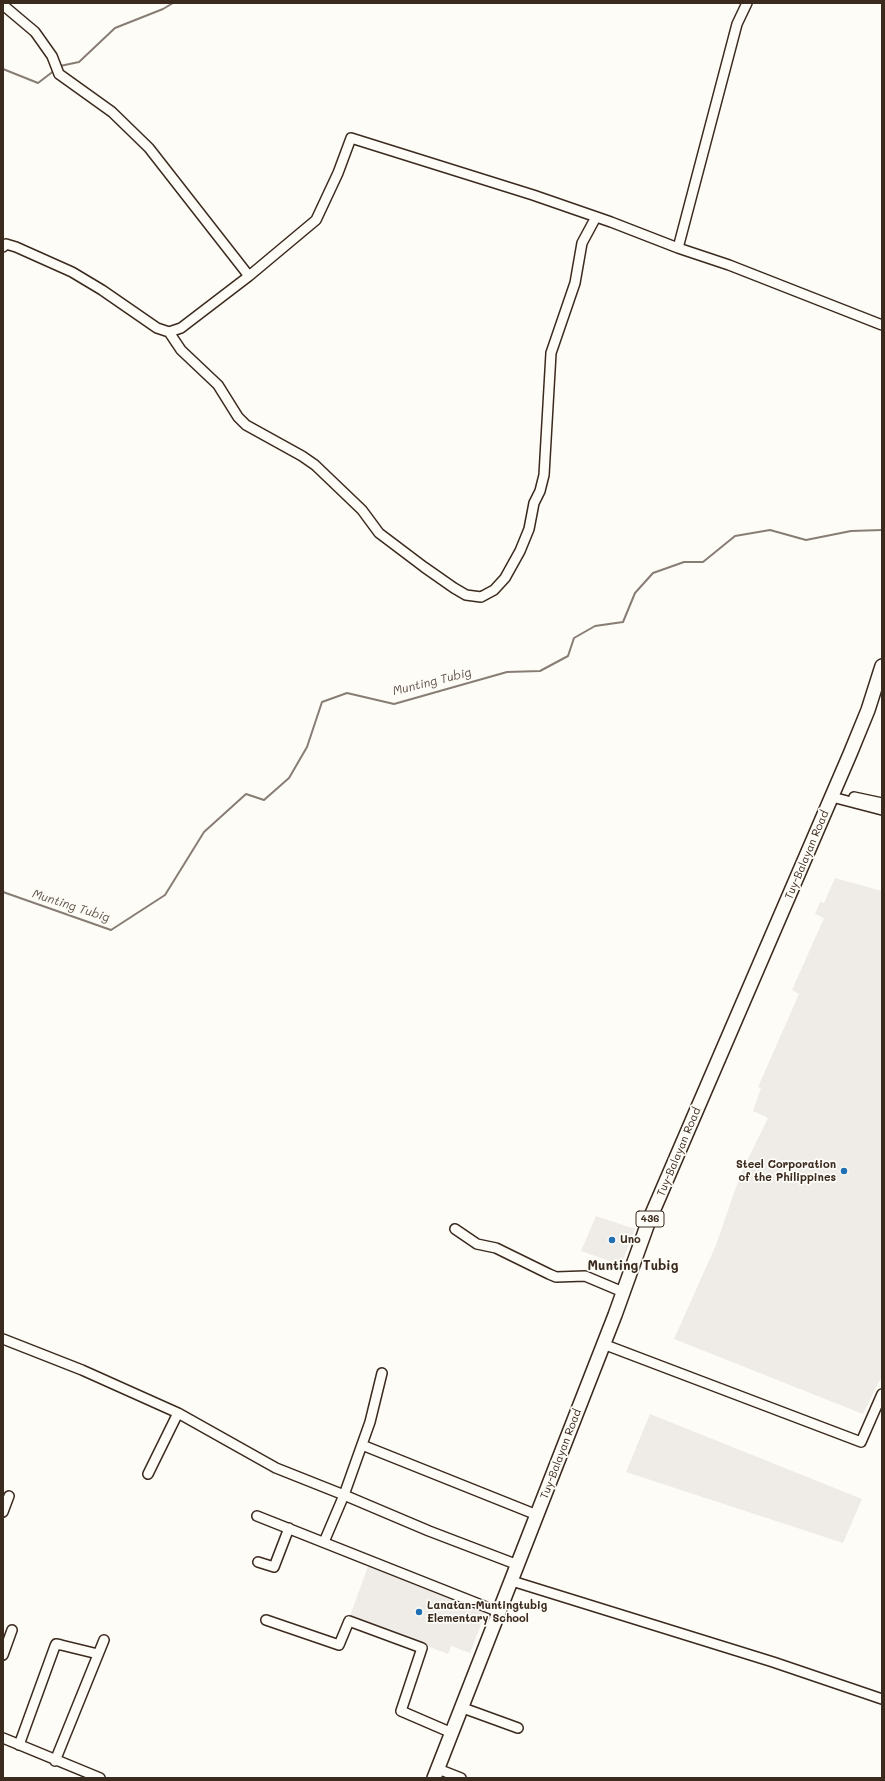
<!DOCTYPE html>
<style>
body{margin:0}
#map{position:relative;width:885px;height:1781px;overflow:hidden;background:#fdfcf7;font-family:Mali,sans-serif}
canvas{display:block}
.frame{position:absolute;inset:0;border:4px solid #3b2a1e;pointer-events:none}
</style>
<div id="map">
<canvas width="885" height="1781"></canvas>
<div class="frame"></div>
</div>
<script>
const context = document.querySelector('canvas').getContext('2d');
context.lineJoin = 'round';
function fill(path, color) { context.fillStyle = color; context.fill(path, 'evenodd'); }
const toPath = rows => new Path2D(rows.map(r => 'M' + r).join(''));
function stroke(path, color, width, dash) { context.strokeStyle = color; context.lineWidth = width; context.lineCap = dash ? 'butt' : 'round'; context.setLineDash(dash || []); context.stroke(path); }
function label(font, color, halo, rows, align = 'center') {
  context.font = font + ' Mali,sans-serif'; context.lineWidth = 3.5; context.setLineDash([]); context.textBaseline = 'middle'; context.strokeStyle = halo; context.fillStyle = color; for (const [text, x, y, turn = 0] of rows) {
    context.save(); context.translate(x, y); context.rotate((+turn || 0) * Math.PI / 180); context.textAlign = isNaN(turn) ? turn : align; if (halo) context.strokeText(text, 0, 0); context.fillText(text, 0, 0); context.restore();
  }
}
const built = toPath([
 [835,878,882,891,882,1376,863,1414,674,1339,716,1245,741,1173,768,1118,753,1111,761,1088,758,1087,799,994,792,990,824,918,815,914,820,902,824,903],
 [596,1216,635,1229,621,1265,581,1251],
 [650,1414,862,1499,843,1543,626,1472],
 [368,1566,487,1609,470,1653,451,1646,448,1654,350,1616]
]);
const stream = toPath([
 [60,66,79,62,115,28,163,9,173,3],
 [3,69,38,83,55,70],
 [3,892,111,930,165,895,204,832,246,794,264,800,289,778,307,747,322,702,347,693,394,704,507,672,540,671,568,656,574,638,595,626,623,622,635,593,653,573,684,562,703,562,735,536,770,530,806,540,851,531,882,530]
]);
const minor = toPath([
 [3,5,35,32,52,56,59,74,112,112,149,148,249,276,316,220,338,173,351,138,533,195,611,222,678,248,729,265,882,325],
 [3,247,6,244,16,247,72,272,102,290,157,328,169,332,181,328,249,276],
 [678,248,737,24,747,3],
 [169,332,181,350,218,385,238,417,246,425,302,456,315,465,362,510,379,533,424,567,454,588,466,595,481,597,494,590,505,578,520,551,529,529,534,503,540,491,544,475,551,353,575,283,582,243,596,217],
 [832,797,882,810],
 [854,797,882,803],
 [455,1229,477,1244,496,1248,549,1274,556,1277,585,1276,623,1292],
 [3,1339,82,1370,178,1413,276,1468,344,1495,429,1531,518,1565],
 [603,1344,861,1442,882,1394],
 [362,1445,537,1515],
 [148,1474,178,1413],
 [3,1512,9,1496],
 [257,1516,499,1612],
 [324,1542,344,1495,370,1422,382,1373],
 [258,1562,274,1567,289,1528],
 [512,1581,773,1662,882,1699],
 [266,1620,339,1645,349,1621,422,1648,401,1711,452,1733],
 [3,1655,12,1630],
 [463,1708,518,1728],
 [3,1738,100,1778],
 [19,1745,55,1646,56,1644,61,1645,98,1654],
 [55,1761,104,1640],
 [438,1769,461,1778]
]);
const primary = toPath([
 [434,1778,615,1315,648,1223,850,754,868,710,882,666]
]);
const markers = [
 [844,1171,4,"#1f6fb2"],
 [612,1240,4,"#1f6fb2"],
 [419,1612,4,"#1f6fb2"]
];
const shields = [
 [650,1219,28]
];
const shieldNames = [
 ["436",650,1219]
];
const streetNames = [
 ["Tuy-Balayan Road",807,855,-67],
 ["Tuy-Balayan Road",679,1152,-67],
 ["Tuy-Balayan Road",561,1454,-69]
];
const poiNames = [
 ["Steel Corporation",836,1165,"right"],
 ["of the Philippines",836,1178,"right"],
 ["Uno",620,1240],
 ["Lanatan-Muntingtubig",427,1606],
 ["Elementary School",427,1619]
];
const waterNames = [
 ["Munting Tubig",432,682,-14],
 ["Munting Tubig",71,906,18]
];
const quarterNames = [
 ["Munting Tubig",633,1266]
];
fill(built, '#efece7');
stroke(stream, '#887d74', 2);
stroke(minor, '#3b2a1e', 12);
stroke(primary, '#3b2a1e', 16);
stroke(minor, '#fdfcf7', 9);
stroke(primary, '#fdfcf7', 13);
for (const [x, y, r, color] of markers) { const dot = new Path2D(); dot.arc(x, y, r, 0, 2 * Math.PI); context.fillStyle = color; context.fill(dot); stroke(dot, '#fdfcf7', 1.5); }
for (const [x, y, w] of shields) { const box = new Path2D(); box.roundRect(x - w / 2, y - 8, w, 16, 3); context.fillStyle = '#fdfcf7'; context.fill(box); stroke(box, '#3b2a1e', 1); }
label('bold 10px', '#3b2a1e', null, shieldNames);
label('11px', '#3b2a1e', '#fdfcf7', streetNames);
label('bold 11px', '#3b2a1e', '#fdfcf7', poiNames, 'left');
label('italic 12px', '#615349', '#fdfcf7', waterNames);
label('bold 13px', '#3b2a1e', '#fdfcf7', quarterNames);
</script>
